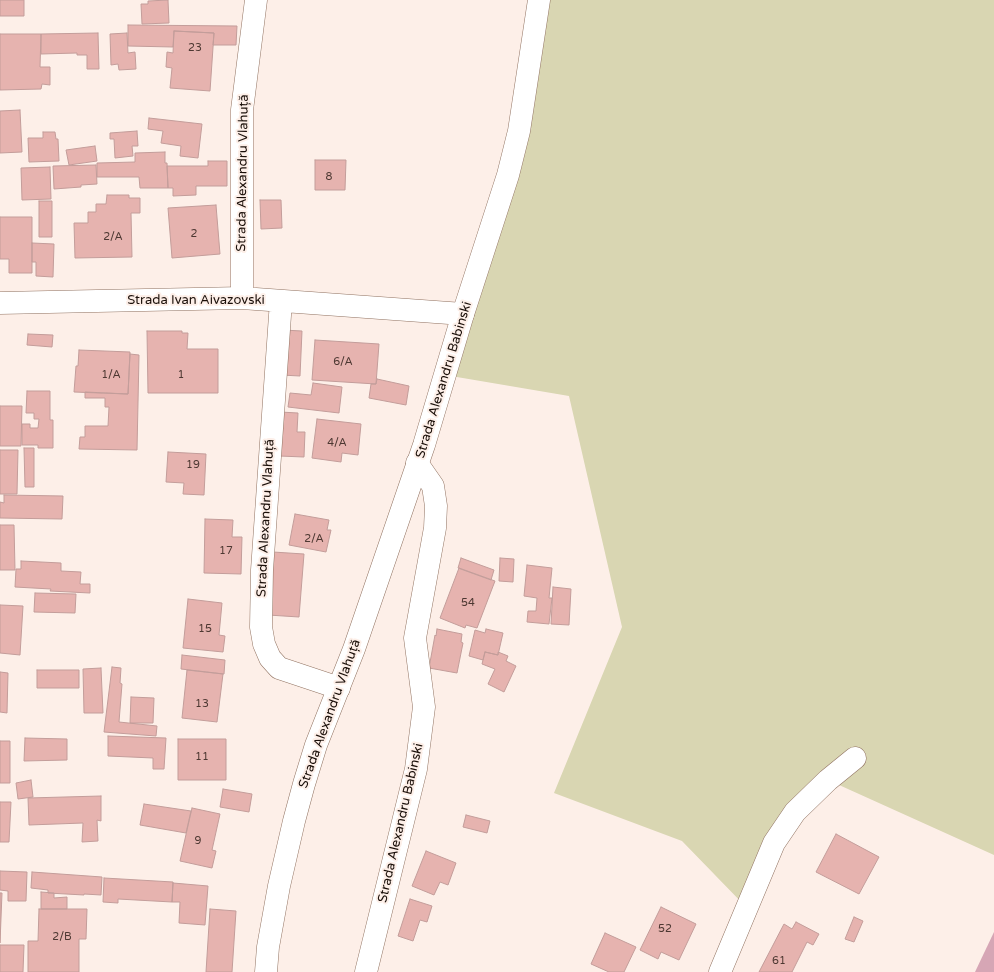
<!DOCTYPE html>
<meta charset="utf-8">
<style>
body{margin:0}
canvas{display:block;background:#fdefe8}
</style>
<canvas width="994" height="972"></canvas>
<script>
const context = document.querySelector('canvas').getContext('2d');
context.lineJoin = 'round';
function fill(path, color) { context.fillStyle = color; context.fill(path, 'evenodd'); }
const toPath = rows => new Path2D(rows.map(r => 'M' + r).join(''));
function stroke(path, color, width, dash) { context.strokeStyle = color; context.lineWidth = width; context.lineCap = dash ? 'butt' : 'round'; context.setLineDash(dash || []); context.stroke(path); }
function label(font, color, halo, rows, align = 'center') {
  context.font = font + ' "Varela Round",sans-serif'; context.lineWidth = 4; context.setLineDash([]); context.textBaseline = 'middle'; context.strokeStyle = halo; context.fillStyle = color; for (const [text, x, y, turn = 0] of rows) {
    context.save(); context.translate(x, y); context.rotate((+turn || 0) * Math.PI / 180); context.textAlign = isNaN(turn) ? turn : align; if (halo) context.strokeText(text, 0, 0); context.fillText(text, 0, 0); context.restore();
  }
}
const green = toPath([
 [532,0,994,0,994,855,828,780,774,843,747,908,682,841,554,793,622,627,569,396,445,375,508,175]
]);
const water = toPath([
 [994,932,994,972,975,972]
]);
const building = toPath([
 [0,0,24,0,24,16,0,16,0,0],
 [168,0,169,23,142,24,141,4,148,4,148,1,168,0],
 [128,25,237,26,236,45,213,45,214,33,174,31,173,47,128,46,128,25],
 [174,31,214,33,210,91,170,88,172,68,166,67,167,52,173,53,174,31],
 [98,33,99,69,87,69,87,55,77,55,77,53,41,54,41,34,98,33],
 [127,33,128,53,135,52,136,69,119,70,118,64,111,65,110,34,127,33],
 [0,34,41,34,40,67,50,67,50,85,42,84,41,89,0,90,0,34],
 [20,110,22,152,0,153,0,111,20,110],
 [149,118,202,124,198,158,180,156,181,146,161,143,163,131,148,129,149,118],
 [137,131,138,146,132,146,133,156,115,158,114,139,110,139,110,133,137,131],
 [43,132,55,132,56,139,58,139,59,161,29,162,28,138,43,138,43,132],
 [95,146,97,161,69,165,66,150,95,146],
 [165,152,165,163,167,163,168,188,140,188,139,177,97,177,97,163,135,162,135,153,165,152],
 [315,160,346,160,345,190,315,190,315,160],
 [208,161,227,161,227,186,196,186,196,195,173,196,173,188,168,188,167,166,208,166,208,161],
 [96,165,97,184,81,185,81,187,54,189,53,166,96,165],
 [50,167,51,199,22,200,21,168,50,167],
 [107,195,129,195,129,198,140,198,140,213,131,213,132,257,75,258,74,223,88,223,88,212,96,212,96,204,106,204,107,195],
 [260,200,281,200,282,228,261,229,260,200],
 [39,201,52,201,52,237,39,237,39,201],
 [216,205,220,254,172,258,168,208,216,205],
 [0,217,32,217,32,273,9,273,9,259,0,259,0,217],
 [32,243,54,244,53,277,36,276,36,262,32,262,32,243],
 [283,330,302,331,300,376,281,375,283,330],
 [147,331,182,331,182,333,188,333,187,349,218,349,218,393,148,393,147,331],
 [28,334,53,335,52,347,27,345,28,334],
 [315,340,379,344,376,384,312,380,315,340],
 [79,350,130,352,128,394,74,392,76,366,78,366,79,350],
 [130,354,139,355,137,450,79,449,80,437,85,437,85,426,108,426,109,407,105,407,105,398,85,398,85,392,128,394,130,354],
 [377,379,409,386,406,405,369,398,371,384,376,384,377,379],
 [313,383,342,387,339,413,288,407,290,393,311,395,313,383],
 [27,391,50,391,50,420,53,420,53,448,38,448,38,445,22,445,22,424,30,424,30,428,38,428,39,419,34,419,34,413,26,413,27,391],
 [0,406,22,406,21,446,0,446,0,406],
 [280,412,298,413,297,432,305,432,304,457,279,456,280,412],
 [317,419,361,424,358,455,342,453,341,462,312,458,317,419],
 [24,448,34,448,34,487,25,487,24,448],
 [0,450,18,450,17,494,0,494,0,450],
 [168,452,206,454,204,495,183,494,184,483,166,482,168,452],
 [4,495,63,496,62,519,0,518,0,502,4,503,4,495],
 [295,514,329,520,327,530,331,530,326,552,289,545,295,514],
 [205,519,233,520,232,537,242,537,241,574,204,573,205,519],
 [0,525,14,525,15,570,0,570,0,525],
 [273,552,304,554,299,617,268,615,273,552],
 [461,558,494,570,491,580,458,568,461,558],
 [500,558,514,559,513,582,499,581,500,558],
 [21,561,61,563,61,571,81,572,80,584,90,584,90,593,50,591,51,589,15,587,16,569,21,569,21,561],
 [527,565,552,568,549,598,552,598,549,624,527,622,528,611,536,611,537,598,524,596,527,565],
 [459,568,495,581,477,628,466,625,465,628,440,618,459,568],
 [553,587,571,589,569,625,551,624,553,587],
 [35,593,76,594,75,613,34,612,35,593],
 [188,599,222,603,219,635,225,636,223,652,183,648,188,599],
 [0,605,23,606,20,655,0,653,0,605],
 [437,629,462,634,461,642,463,643,457,673,429,668,435,635,436,636,437,629],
 [486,629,503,633,498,655,485,652,483,660,469,656,475,630,485,633,486,629],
 [485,652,498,655,498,652,508,656,506,661,516,666,504,692,488,684,495,669,482,664,485,652],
 [182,655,225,660,224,674,181,669,182,655],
 [112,667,121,668,120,683,122,684,119,722,157,726,156,736,104,732,112,667],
 [101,668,103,713,84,713,83,669,101,668],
 [37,670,79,670,79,688,37,688,37,670],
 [187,670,223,674,217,722,182,718,187,670],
 [0,672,8,673,7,713,0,712,0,672],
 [131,697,154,698,153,723,130,723,131,697],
 [108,736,166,738,164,769,153,769,153,758,108,756,108,736],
 [25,738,67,739,67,760,24,761,25,738],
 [178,739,226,739,226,780,178,780,178,739],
 [0,741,10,741,10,783,0,783,0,741],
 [31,780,33,797,18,799,16,783,31,780],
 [223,789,252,794,249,812,220,807,223,789],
 [101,796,101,821,97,820,98,841,82,842,83,823,29,825,28,798,101,796],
 [0,802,11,802,9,842,0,842,0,802],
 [144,804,191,811,186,833,140,825,144,804],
 [192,808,220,814,212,850,216,851,212,868,180,861,192,808],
 [466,815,490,821,487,833,463,827,466,815],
 [836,834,879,857,859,894,816,872,836,834],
 [426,851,456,863,448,885,440,882,434,895,412,886,426,851],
 [0,871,27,872,26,901,8,901,8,891,0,890,0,871],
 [32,872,102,877,101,895,84,894,84,895,48,893,48,890,31,888,32,872],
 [104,878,173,882,172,902,118,899,118,903,103,902,104,878],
 [173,883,208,886,205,925,179,923,180,902,172,902,173,883],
 [41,892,54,893,54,898,67,897,67,909,41,909,41,892],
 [0,893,2,893,0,943,0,893],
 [410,899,432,906,427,922,420,920,413,941,398,936,410,899],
 [661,907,696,924,679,960,661,952,658,959,640,950,661,907],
 [39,909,87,909,86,939,79,939,79,972,28,972,28,941,38,941,39,909],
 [210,909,236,911,232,972,206,972,210,909],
 [854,917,863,921,854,942,845,939,854,917],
 [796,922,819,934,813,945,807,942,792,972,759,972,784,924,792,929,796,922],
 [605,933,636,947,624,972,609,972,591,964,605,933],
 [0,945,24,945,23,972,0,972,0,945]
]);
const minor = toPath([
 [242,298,242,110,256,0],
 [281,301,262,570,261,627,264,644,270,658,279,668,339,688],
 [0,303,242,298,463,314],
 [366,972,416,769,424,707,415,638,435,528,436,506,433,486,417,463],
 [720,972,774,843,795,812,828,780,855,758]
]);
const tertiary = toPath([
 [266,972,268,947,279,886,294,821,304,784,316,745,354,649,424,445,463,314,508,175,519,131,539,0]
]);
const numberNames = [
 ["23",195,48],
 ["8",329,177],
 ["2",194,234],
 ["2/A",113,237],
 ["6/A",343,362],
 ["1/A",111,375],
 ["1",181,375],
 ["4/A",337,443],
 ["19",193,465],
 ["2/A",314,539],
 ["17",226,551],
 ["54",468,603],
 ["15",205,629],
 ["13",202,704],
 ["11",202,757],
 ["9",198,841],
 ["52",665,929],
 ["2/B",62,937],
 ["61",779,961]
];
const streetNames = [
 ["Strada Аlexandru Vlahuță",243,173,-89],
 ["Strada Ivan Aivazovski",196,301],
 ["Strada Alexandru Babinski",444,380,-73],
 ["Strada Alexandru Vlahuță",266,518,-87],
 ["Strada Аlexandru Vlahuță",330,714,-70],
 ["Strada Alexandru Babinski",401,823,-77]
];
fill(green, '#d9d6b2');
fill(water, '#d6a6b5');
fill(building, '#e6b3af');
stroke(building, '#c39d9a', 1);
stroke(minor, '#917362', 23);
stroke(tertiary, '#917362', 23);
stroke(minor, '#fff', 22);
stroke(tertiary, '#fff', 22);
label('11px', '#4d3832', null, numberNames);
label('13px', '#1a0f09', '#fdefe8', streetNames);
</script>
